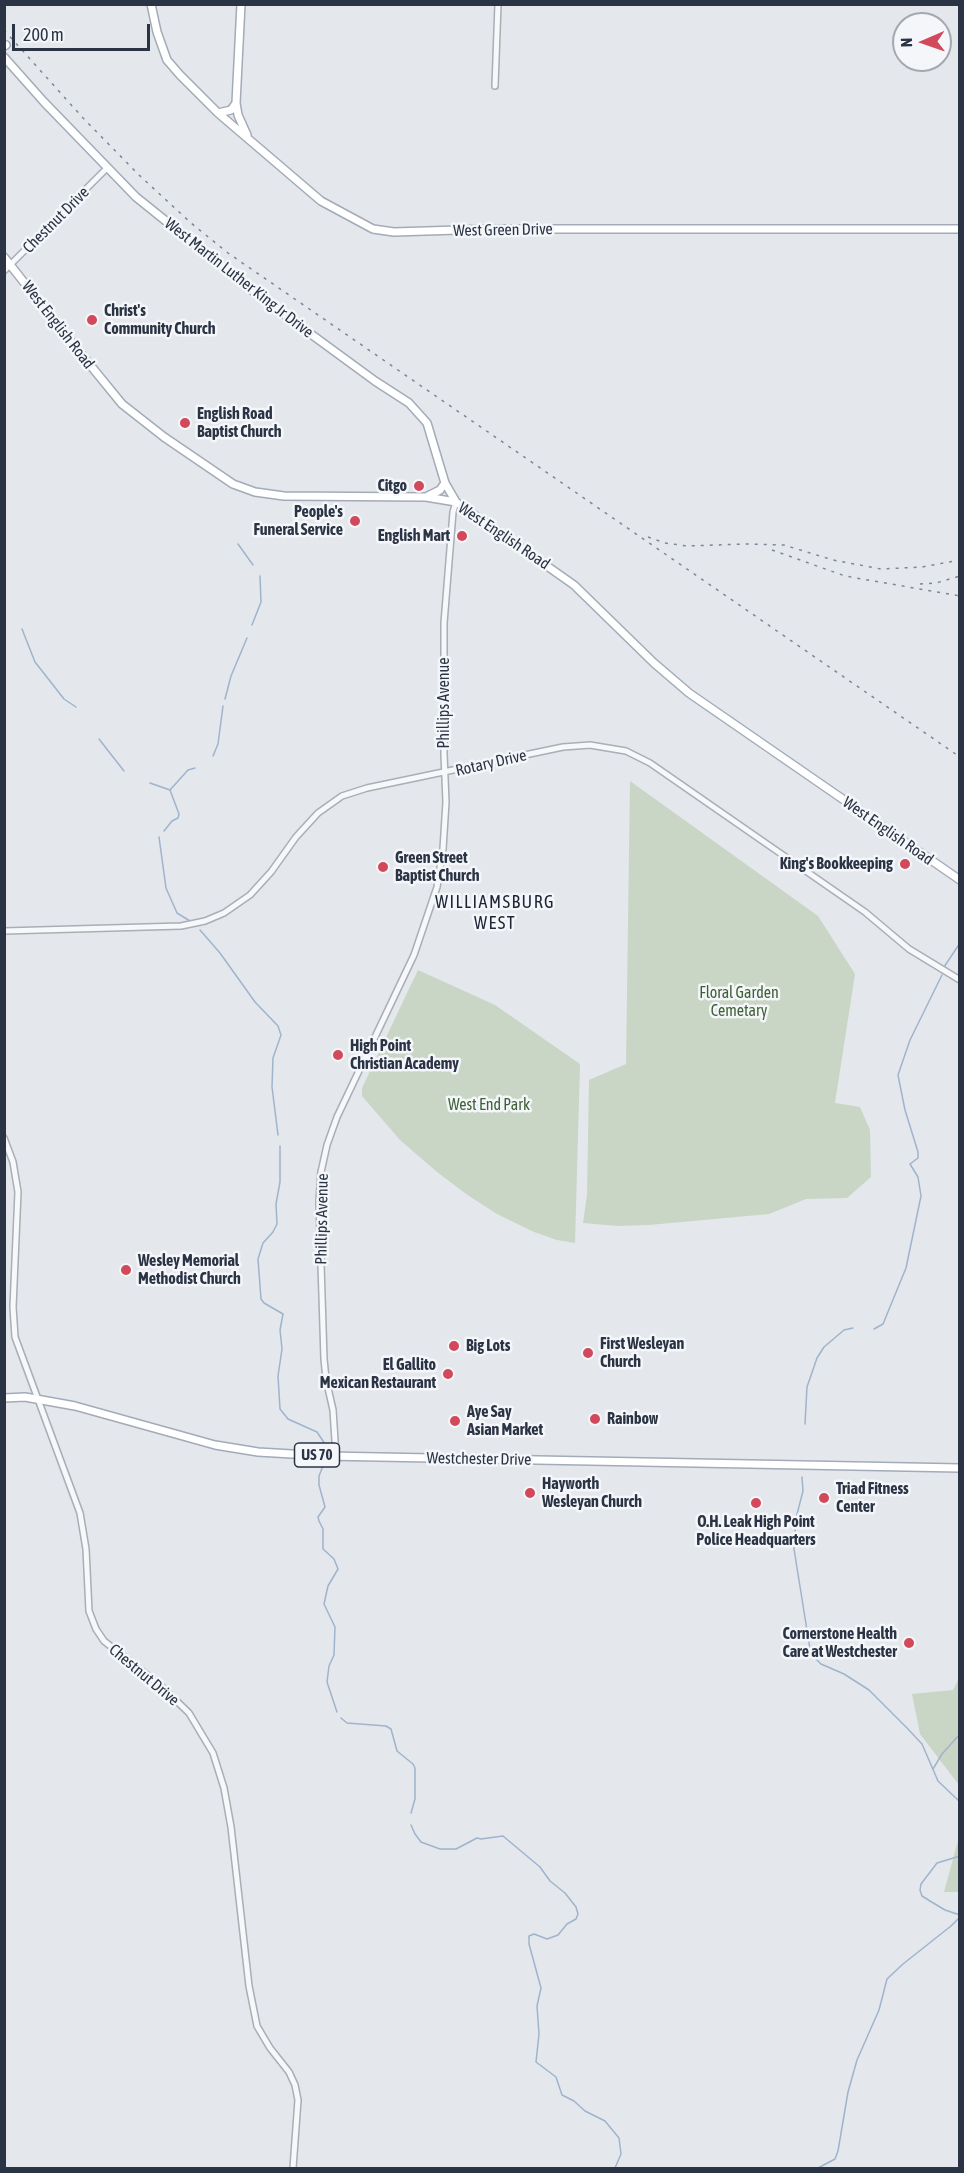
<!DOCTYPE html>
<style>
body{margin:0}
#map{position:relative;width:964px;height:2173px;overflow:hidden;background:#e4e7ec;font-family:"Asap Condensed",sans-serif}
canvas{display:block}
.frame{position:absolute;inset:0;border:6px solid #2b3445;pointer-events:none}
.north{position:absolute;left:892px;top:12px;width:60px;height:60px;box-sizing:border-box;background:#f4f6f9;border:2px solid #a4a8b1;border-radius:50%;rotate:268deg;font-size:16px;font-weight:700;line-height:24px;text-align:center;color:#2b3445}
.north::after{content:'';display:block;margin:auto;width:21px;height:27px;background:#d1495b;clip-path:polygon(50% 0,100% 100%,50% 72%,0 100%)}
.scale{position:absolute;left:12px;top:24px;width:138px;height:27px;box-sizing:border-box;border:3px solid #2b3445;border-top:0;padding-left:8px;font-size:18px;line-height:21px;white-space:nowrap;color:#2b3445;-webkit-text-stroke:4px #f4f6f9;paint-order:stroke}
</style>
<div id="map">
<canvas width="964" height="2173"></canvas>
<div class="frame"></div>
<div class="north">N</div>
<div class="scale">200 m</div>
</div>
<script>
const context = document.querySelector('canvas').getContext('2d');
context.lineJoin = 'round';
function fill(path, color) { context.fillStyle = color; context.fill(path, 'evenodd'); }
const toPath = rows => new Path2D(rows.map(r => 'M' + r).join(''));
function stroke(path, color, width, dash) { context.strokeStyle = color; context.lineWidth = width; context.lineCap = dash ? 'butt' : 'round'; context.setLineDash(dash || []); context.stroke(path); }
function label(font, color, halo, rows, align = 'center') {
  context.font = font + ' "Asap Condensed",sans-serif'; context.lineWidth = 5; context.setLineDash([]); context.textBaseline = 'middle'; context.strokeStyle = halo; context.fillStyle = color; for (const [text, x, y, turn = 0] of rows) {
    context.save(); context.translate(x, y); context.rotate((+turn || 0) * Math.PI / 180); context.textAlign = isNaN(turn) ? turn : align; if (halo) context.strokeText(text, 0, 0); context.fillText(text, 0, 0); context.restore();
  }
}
const green = toPath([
 [630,781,818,916,855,974,835,1103,860,1107,870,1130,871,1177,847,1198,806,1199,769,1214,649,1225,618,1226,583,1223,587,1195,589,1080,626,1064],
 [418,970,495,1005,580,1064,575,1243,557,1240,534,1232,497,1214,469,1196,437,1172,400,1140,362,1096,362,1088],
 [959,1678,959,1785,920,1734,912,1694,953,1690],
 [959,1843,959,1892,944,1892,957,1844]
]);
const stream = toPath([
 [238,544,253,565],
 [252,625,261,602,260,576],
 [22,629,35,662,64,699,76,707],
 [225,699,231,676,247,638],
 [99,739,124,771],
 [213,756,218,744,223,706],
 [150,783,170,790,179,814,178,818,172,821,164,831],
 [170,790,188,770,195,768],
 [159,837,166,888,177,913,190,921],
 [200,930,220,953,255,1002,278,1026,281,1035,273,1058,272,1087,278,1135],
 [944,967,960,943],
 [280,1146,280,1182,276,1204,277,1224,273,1232,263,1243,258,1259,261,1299,264,1303,283,1314,280,1330,282,1349,278,1376,280,1409,288,1419,317,1432,325,1444],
 [874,1329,883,1324,906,1268,921,1196,918,1177,910,1164,918,1158,918,1152,905,1110,898,1075,910,1040,942,975],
 [805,1424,807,1387,817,1358,824,1347,844,1330,853,1328],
 [323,1466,319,1476,319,1485,325,1507,318,1517,319,1521,323,1529,323,1549,334,1559,338,1569,328,1586,324,1604,335,1627,334,1655,329,1666,327,1682,337,1712],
 [802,1477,803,1491,796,1518,794,1549,810,1649,814,1657,821,1664,844,1674,869,1690,907,1728,922,1744,938,1781,960,1802],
 [341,1718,347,1723,386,1726,391,1729,397,1751,413,1764,415,1768,415,1799,411,1813],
 [933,1769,942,1754,960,1734],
 [411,1825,415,1834,421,1842,440,1849,456,1849,477,1838,481,1839,503,1836,540,1867,550,1881,565,1893,576,1907,578,1914,576,1919,567,1924,558,1935,547,1939,534,1934,529,1936,529,1944,541,1988,537,2006,539,2034,536,2062,556,2077,562,2095,574,2101,585,2111,605,2121,619,2138,621,2154,615,2168],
 [960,1856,937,1863,921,1884,920,1890,922,1896,930,1901,945,1910,960,1915],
 [818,2168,835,2159,838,2151,848,2092,857,2060,879,2010,887,1979,903,1964,951,1926,960,1917]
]);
const minor = toPath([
 [495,86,498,4],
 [4,271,107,168],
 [4,931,181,926,205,921,224,913,250,895,271,872,296,837,318,813,342,796,367,788,563,747,590,745,626,751,650,763,865,912,909,949,960,980],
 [4,1138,13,1162,18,1192,13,1307,15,1337,80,1513,86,1549,89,1611,96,1629,104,1641,161,1686,189,1713,213,1753,224,1788,231,1827,249,1986,257,2026,270,2048,289,2072,295,2085,298,2100,293,2168],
 [336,1456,333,1410,326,1379,324,1359,319,1201,321,1172,327,1145,337,1117,414,955,437,887,443,849,446,802,444,754,444,623,453,512,456,502]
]);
const major = toPath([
 [151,4,157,32,167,60,180,75,218,113,321,201,373,229,394,232,490,229,960,229],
 [241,4,236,103,238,115,247,135],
 [4,46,6,45],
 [4,57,44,102,136,197,259,296,375,381,409,403,427,423,445,483,456,502],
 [218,113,231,110,236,103],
 [4,257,64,333,122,404,164,437,233,484,255,492,284,496,426,497,456,502,574,585,654,663,689,693,960,880],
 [426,497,440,490,445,483],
 [4,1398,25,1397,75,1406,215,1445,258,1452,326,1456,960,1468]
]);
const rail = toPath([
 [4,30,83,118,139,175,191,223,228,253,960,757],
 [648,537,665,543,687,546,745,544,784,545,833,560,881,569,922,567,960,560],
 [772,550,845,576,960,596],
 [920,584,936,583,960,576]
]);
const markers = [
 [92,320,6,"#d1495b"],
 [185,423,6,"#d1495b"],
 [419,486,6,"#d1495b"],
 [355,521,6,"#d1495b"],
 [462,536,6,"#d1495b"],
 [905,864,6,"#d1495b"],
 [383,867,6,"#d1495b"],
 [338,1055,6,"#d1495b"],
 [126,1270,6,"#d1495b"],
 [454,1346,6,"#d1495b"],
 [588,1353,6,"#d1495b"],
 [448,1374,6,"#d1495b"],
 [595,1419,6,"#d1495b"],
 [455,1421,6,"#d1495b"],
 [530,1493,6,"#d1495b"],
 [824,1498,6,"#d1495b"],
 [756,1503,6,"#d1495b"],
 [909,1643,6,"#d1495b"]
];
const shields = [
 [317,1455,45]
];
const shieldNames = [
 ["US 70",317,1455]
];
const streetNames = [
 ["Chestnut Drive",56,220,-45],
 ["West Green Drive",503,230,-1],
 ["West Martin Luther King Jr Drive",239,278,38],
 ["West English Road",58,325,52],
 ["West English Road",504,536,34],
 ["Phillips Avenue",444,703,-90],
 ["Rotary Drive",491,763,-13],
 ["West English Road",888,831,35],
 ["Phillips Avenue",322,1219,-89],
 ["Westchester Drive",479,1459,1],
 ["Chestnut Drive",144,1675,40]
];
const poiNames = [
 ["Christ's",104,311],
 ["Community Church",104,329],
 ["English Road",197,414],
 ["Baptist Church",197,432],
 ["Citgo",407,486,"right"],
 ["People's",343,512,"right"],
 ["Funeral Service",343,530,"right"],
 ["English Mart",450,536,"right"],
 ["Green Street",395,858],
 ["Baptist Church",395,876],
 ["King's Bookkeeping",893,864,"right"],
 ["High Point",350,1046],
 ["Christian Academy",350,1064],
 ["Wesley Memorial",138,1261],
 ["Methodist Church",138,1279],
 ["First Wesleyan",600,1344],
 ["Church",600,1362],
 ["Big Lots",466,1346],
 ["El Gallito",436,1365,"right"],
 ["Mexican Restaurant",436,1383,"right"],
 ["Aye Say",467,1412],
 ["Asian Market",467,1430],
 ["Rainbow",607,1419],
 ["Hayworth",542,1484],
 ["Wesleyan Church",542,1502],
 ["Triad Fitness",836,1489],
 ["Center",836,1507],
 ["O.H. Leak High Point",756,1522,"center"],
 ["Police Headquarters",756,1540,"center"],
 ["Cornerstone Health",897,1634,"right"],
 ["Care at Westchester",897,1652,"right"]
];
const parkNames = [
 ["Floral Garden",739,993],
 ["Cemetary",739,1011],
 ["West End Park",489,1105]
];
const neighbourhoodNames = [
 ["WILLIAMSBURG",495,902],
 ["WEST",495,923]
];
fill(green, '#c9d6c5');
stroke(stream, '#9fb4cc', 1.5);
stroke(minor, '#a9aeb7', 8);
stroke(major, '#a3abb8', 10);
stroke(minor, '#f7f8fa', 5);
stroke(major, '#fff', 7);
stroke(rail, '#7d8696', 1.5, [3, 6]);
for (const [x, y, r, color] of markers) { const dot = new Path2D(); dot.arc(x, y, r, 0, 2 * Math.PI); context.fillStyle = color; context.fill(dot); stroke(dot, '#f4f6f9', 2); }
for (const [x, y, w] of shields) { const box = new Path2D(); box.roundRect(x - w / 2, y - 12, w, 24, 4.5); context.fillStyle = '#f4f6f9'; context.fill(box); stroke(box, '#2b3445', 1.5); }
label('bold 15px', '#2b3445', null, shieldNames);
label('16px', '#2b3445', '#f4f6f9', streetNames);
label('bold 16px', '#2b3445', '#f4f6f9', poiNames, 'left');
label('16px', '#3f6138', '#f4f6f9', parkNames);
context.letterSpacing = '1.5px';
label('18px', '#1d2536', '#f4f6f9', neighbourhoodNames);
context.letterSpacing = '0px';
</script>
